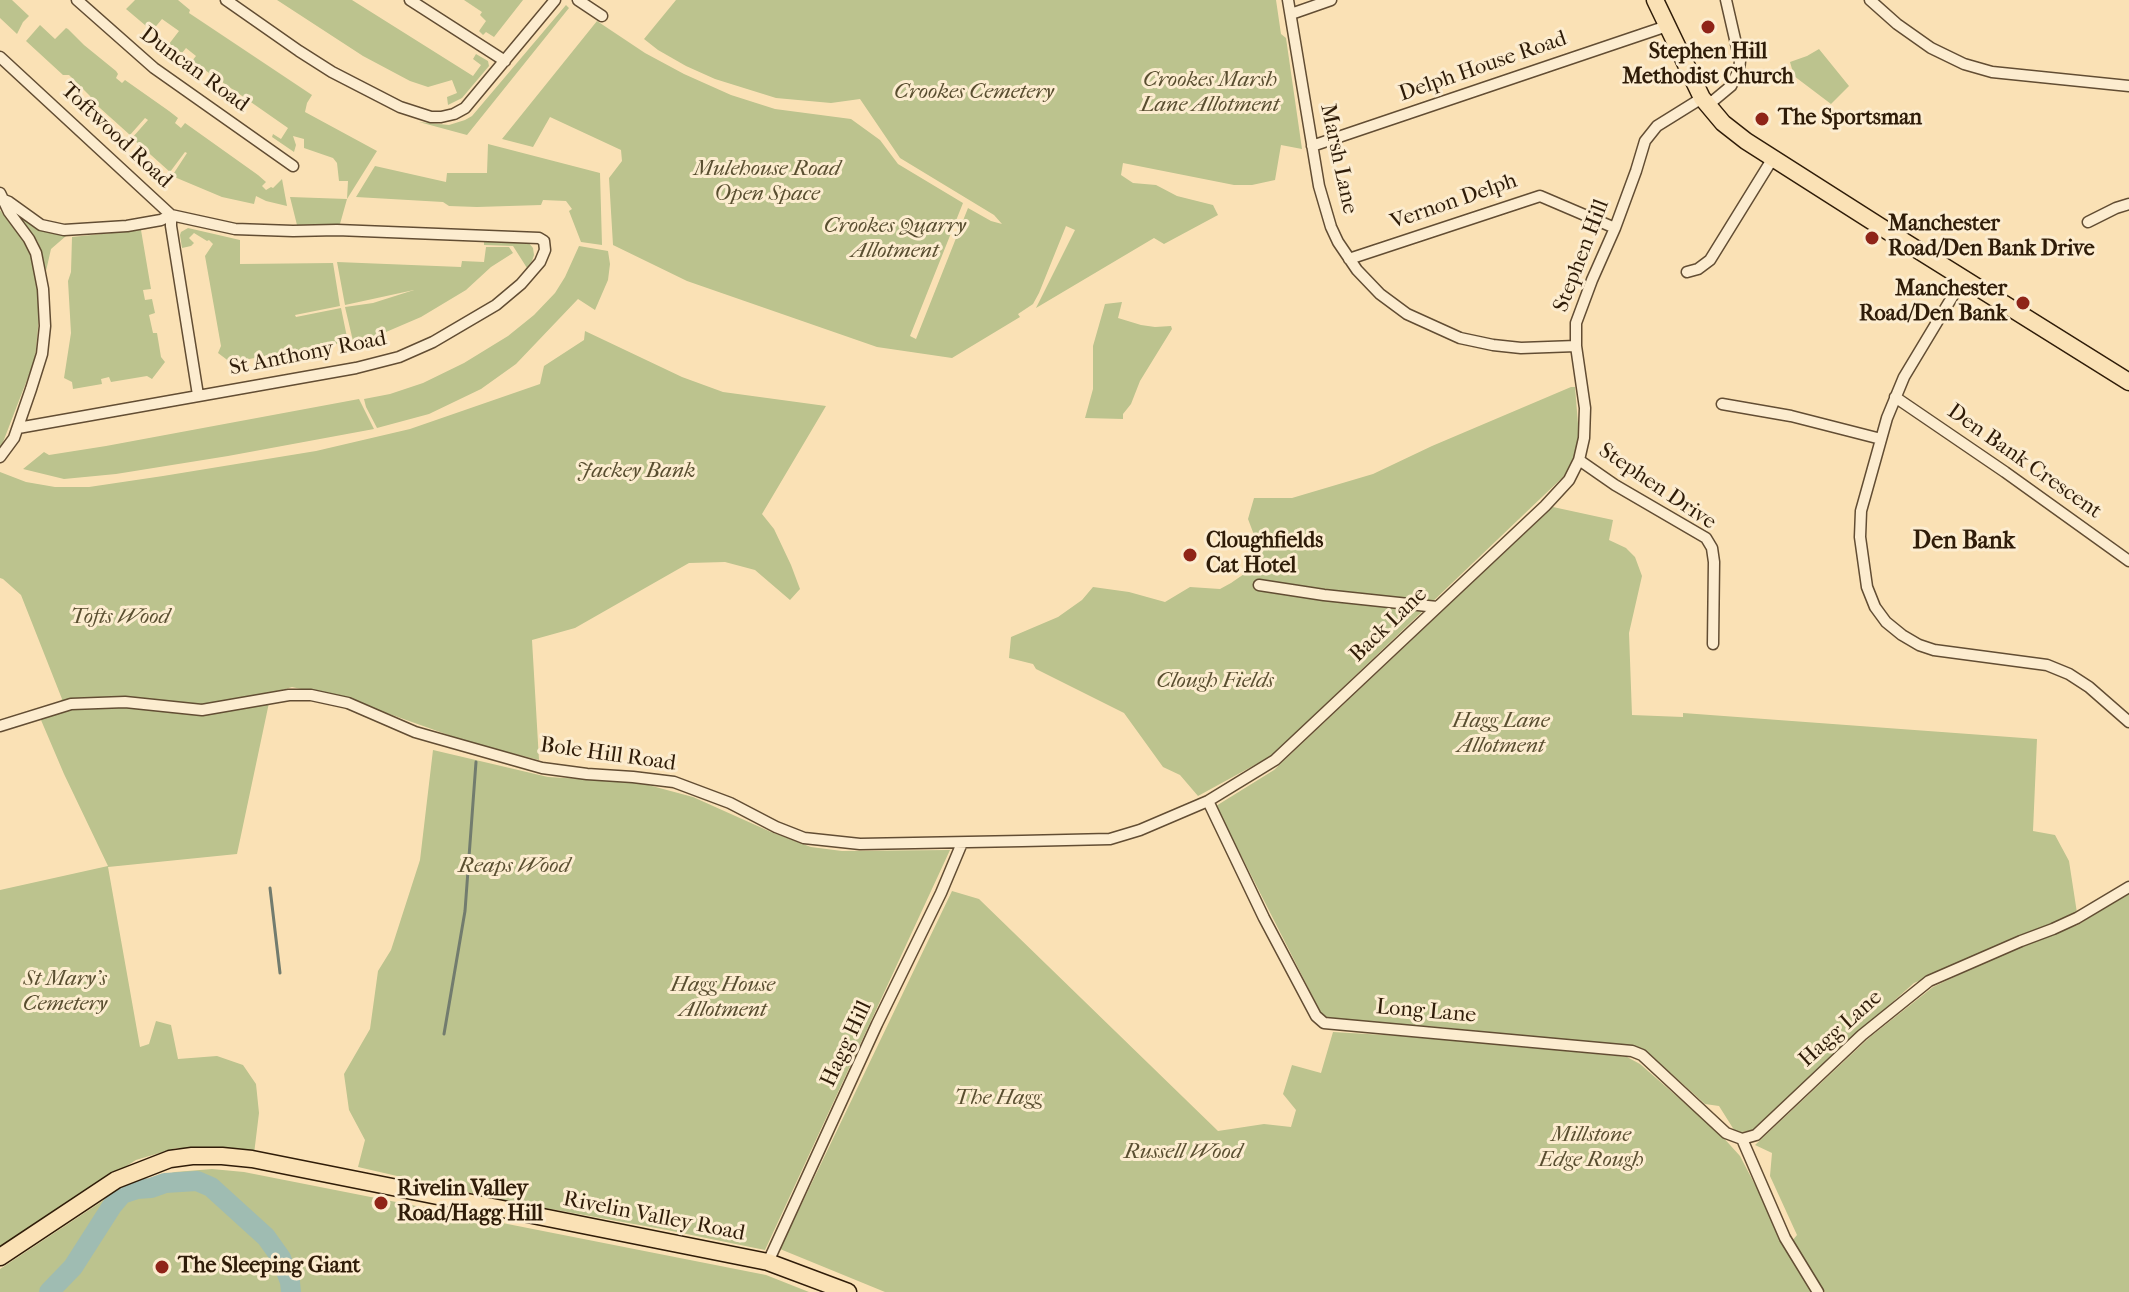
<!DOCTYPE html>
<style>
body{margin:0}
canvas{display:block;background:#fae1b5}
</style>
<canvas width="2129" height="1292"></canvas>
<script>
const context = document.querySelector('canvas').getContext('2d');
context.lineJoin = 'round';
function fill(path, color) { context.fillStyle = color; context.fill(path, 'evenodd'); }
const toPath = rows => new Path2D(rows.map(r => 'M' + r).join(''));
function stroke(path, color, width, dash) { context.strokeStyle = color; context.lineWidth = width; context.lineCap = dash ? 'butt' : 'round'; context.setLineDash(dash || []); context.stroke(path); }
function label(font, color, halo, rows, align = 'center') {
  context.font = font + ' "IM FELL French Canon",serif'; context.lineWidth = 6; context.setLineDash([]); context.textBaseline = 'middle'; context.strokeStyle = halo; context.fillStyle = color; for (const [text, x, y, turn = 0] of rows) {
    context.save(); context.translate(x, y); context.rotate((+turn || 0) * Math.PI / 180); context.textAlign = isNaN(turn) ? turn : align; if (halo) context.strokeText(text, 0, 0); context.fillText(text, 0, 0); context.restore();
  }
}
const green = toPath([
 [0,0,12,0,29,16,23,22,17,34,0,18],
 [135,0,178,0,190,10,189,13,312,95,307,103,305,112,377,151,347,199,340,224,297,225,290,197,347,199,348,181,339,181,337,163,333,158,304,148,304,139,293,136,296,145,294,152,272,137,273,134,281,139,288,128,192,61,196,56,186,48,182,53,169,44,179,31,162,19,152,31,126,9],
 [277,0,352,0,473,76,481,65,473,59,476,54,488,61,489,66,462,98,448,105,447,97,457,93,452,80,428,87,410,81,363,56],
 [464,0,523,0,494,37,486,32,483,35,479,31,486,21,480,15,482,12],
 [676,0,1276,0,1281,34,1286,38,1302,149,1281,145,1275,180,1252,185,1234,185,1123,163,1121,175,1133,183,1156,185,1177,196,1213,205,1218,215,1164,244,1154,238,1036,308,1075,230,1066,226,1039,293,1033,304,1018,314,1020,317,952,358,877,347,687,281,613,245,609,178,622,161,621,150,550,117,533,147,502,139,597,21,645,53,684,74,731,95,775,109,851,119,880,140,898,164,963,203,910,336,916,339,968,208,991,221,1002,224,994,215,900,158,860,99,831,103,776,98,715,79,686,66,658,50,644,39],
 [566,5,569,8,467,135,419,122,449,125,465,120,472,116],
 [40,25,55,39,66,28,68,29,84,45,116,71,118,74,116,78,122,83,125,80,169,111,178,118,175,123,181,128,185,123,258,175,266,182,262,186,266,190,271,187,273,188,282,179,287,206,266,201,256,196,254,204,222,197,172,176,187,153,185,152,170,172,132,138,148,120,145,118,130,135,91,100,90,96,69,75,63,75,26,41],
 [1819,49,1849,86,1831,104,1794,76,1790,62,1807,56],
 [488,144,600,173,602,245,581,242,569,211,572,209,566,201,543,200,541,205,477,207,449,206,443,202,356,197,375,166,446,182,447,173,487,173],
 [0,210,24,242,31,256,37,281,39,318,35,359,0,450],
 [16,213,41,230,66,236,51,249,46,271,38,242],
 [188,228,240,240,240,264,333,263,340,306,295,315,296,317,341,308,348,342,280,353,234,362,234,365,218,353,221,346,205,256,213,244,209,240,207,241,194,233,189,238,194,243,191,246,182,248,180,235,181,232],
 [141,230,151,289,143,290,145,300,152,299,155,313,149,315,153,333,157,333,161,357,165,362,152,379,147,376,111,382,109,377,101,379,102,384,73,389,72,382,64,378,71,333,68,281,71,272,72,237],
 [514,241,528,242,533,248,534,255,532,261,527,268,513,246,484,245,484,242],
 [579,246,608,251,610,264,608,280,595,310,578,299,516,364,481,389,429,414,377,428,366,407,364,399,390,394,423,383,464,363,508,336,534,315,555,293,565,277],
 [486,247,509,247,513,253,491,267,466,290,421,317,379,335,353,341,345,307,373,303,414,290,345,305,337,262,461,267,462,261,484,262],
 [1122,302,1118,318,1141,325,1155,327,1171,326,1172,329,1140,381,1131,404,1123,414,1123,419,1085,418,1093,389,1093,346,1105,304],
 [585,331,682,377,723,392,826,406,762,514,774,529,791,565,800,589,790,600,755,570,725,562,689,563,575,628,532,640,539,760,471,743,350,700,292,687,243,702,270,698,237,854,108,867,140,1047,149,1044,156,1021,171,1025,178,1059,217,1056,243,1065,256,1084,259,1113,254,1154,217,1149,176,1148,136,1160,0,1247,0,890,108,866,64,774,38,713,57,707,62,699,21,595,3,579,0,578,0,472,26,482,55,487,89,487,163,476,316,451,410,429,540,384,544,366,584,340],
 [1571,387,1575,387,1579,436,1574,457,1564,476,1271,756,1198,796,1180,775,1163,767,1124,713,1036,669,1033,664,1009,658,1011,637,1058,617,1082,600,1093,587,1129,592,1165,602,1190,587,1220,589,1231,583,1260,563,1262,556,1248,519,1254,498,1292,498,1373,474,1432,446],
 [359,399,374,429,228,456,116,474,64,479,23,469,44,452,49,455,106,446],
 [1553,507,1613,520,1609,540,1626,548,1635,557,1642,576,1629,633,1632,715,1683,717,1683,713,2037,739,2033,831,2055,835,2069,861,2077,913,1914,983,1861,1030,1754,1130,1736,1133,1719,1106,1705,1104,1644,1049,1440,1027,1354,1023,1329,1019,1322,1015,1216,806,1274,770],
 [433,750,548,777,637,782,693,797,771,832,811,847,842,851,950,850,765,1250,667,1230,501,1200,358,1167,365,1140,349,1110,344,1074,370,1029,378,971,391,950,420,860],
 [952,891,979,899,1218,1131,1264,1124,1291,1127,1296,1110,1283,1094,1292,1065,1321,1073,1333,1032,1436,1038,1627,1057,1640,1064,1721,1135,1740,1156,1811,1292,885,1292,780,1249],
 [2129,892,2129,1292,1825,1292,1792,1241,1797,1235,1770,1176,1772,1153,1755,1145,1870,1037,1933,987,2022,945,2078,925],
 [212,1169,244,1172,766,1275,809,1292,294,1292,292,1275,281,1245,273,1238,266,1250,278,1267,284,1292,0,1292,0,1269,113,1194,146,1180,175,1172]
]);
const stream = toPath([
 [270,888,280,973],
 [444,1034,465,911,476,762]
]);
const river = toPath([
 [49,1292,73,1267,112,1206,122,1194,137,1189,151,1188,165,1183,197,1181,211,1187,266,1237,281,1258,290,1282,291,1292]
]);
const minor = toPath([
 [77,0,154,68,293,166],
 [226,0,299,51,332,72,400,107,431,117,441,117,454,114,465,108,555,0],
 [410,0,505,61],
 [578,0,602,16],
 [1288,0,1319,186,1331,227,1338,242,1357,270,1380,294,1407,314,1460,338,1493,345,1521,348,1576,346],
 [1870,0,1897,24,1931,48,1964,64,1992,72,2129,86],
 [1291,14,1331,0],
 [0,57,171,215,235,229,293,231,337,230,539,238,544,241,545,250,540,262,521,284,496,305,433,342,399,357,356,368,18,428],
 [1707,106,1731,86,1739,70,1740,61,1726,0],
 [1312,146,1667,26],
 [0,193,9,212,29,239,36,253,43,289,45,326,42,354,31,389,14,438,0,457],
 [4,200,9,202,41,225,64,230,127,226,161,220,171,215,171,226,198,395],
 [2088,222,2116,208,2129,204],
 [1349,259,1540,196,1615,228],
 [1687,272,1698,269,1710,260,1773,158],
 [1963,279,1904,377,1887,418,1861,511,1860,537,1867,587,1875,607,1886,622,1902,635,1919,645,1934,650,2047,665,2069,674,2089,687,2129,722],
 [1895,397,2005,472,2129,561],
 [1722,404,1791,416,1881,439],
 [1579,460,1615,485,1706,538,1712,548,1714,562,1713,644],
 [1259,585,1324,595,1437,607],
 [0,726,71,704,125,702,202,710,289,695,311,695,348,703,415,732,436,738,542,768,587,774,633,777,674,782,730,803,776,827,804,838,860,844,1022,841,1110,839,1140,830,1208,801,1275,760,1545,506,1569,480,1579,460,1584,438,1585,408,1576,346,1576,323,1592,280,1615,228,1636,171,1645,141,1657,126,1702,98],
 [1208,801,1264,918,1316,1016,1324,1023,1632,1051,1642,1055,1726,1133,1742,1139],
 [1742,1139,1756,1135,1862,1035,1929,981,2021,941,2053,929,2077,918,2129,887],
 [1742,1139,1785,1238,1818,1292],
 [768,1262,877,1024,941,893,962,843]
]);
const primary = toPath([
 [1655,0,1702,98,1723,123,1746,141,1881,227,2129,382],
 [0,1257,116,1180,170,1159,192,1156,222,1156,252,1159,768,1262,848,1292]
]);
const markers = [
 [1708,27,8,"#8f2418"],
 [1762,119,8,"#8f2418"],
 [1872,238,8,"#8f2418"],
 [2023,303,8,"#8f2418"],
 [1190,555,8,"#8f2418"],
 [381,1203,8,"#8f2418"],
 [162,1267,8,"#8f2418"]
];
const poiNames = [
 ["Stephen Hill",1708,53,"center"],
 ["Methodist Church",1708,78,"center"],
 ["The Sportsman",1778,119],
 ["Manchester",1888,225],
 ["Road/Den Bank Drive",1888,250],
 ["Manchester",2007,290,"right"],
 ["Road/Den Bank",2007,315,"right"],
 ["Cloughfields",1206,542],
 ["Cat Hotel",1206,567],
 ["Rivelin Valley",397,1190],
 ["Road/Hagg Hill",397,1215],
 ["The Sleeping Giant",178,1267]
];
const streetNames = [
 ["Delph House Road",1483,67,-19],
 ["Duncan Road",194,70,36],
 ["Toftwood Road",116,136,43],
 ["Marsh Lane",1338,159,78],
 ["Vernon Delph",1454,202,-19],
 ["Stephen Hill",1582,256,-69],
 ["St Anthony Road",308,354,-11],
 ["Den Bank Crescent",2024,462,35],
 ["Stephen Drive",1657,487,34],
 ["Back Lane",1389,625,-44],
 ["Bole Hill Road",608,755,8],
 ["Long Lane",1426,1012,5],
 ["Hagg Lane",1841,1029,-42],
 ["Hagg Hill",847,1044,-65],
 ["Rivelin Valley Road",654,1217,11]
];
const parkNames = [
 ["Crookes Marsh",1210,81],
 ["Lane Allotment",1210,106],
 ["Crookes Cemetery",974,93],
 ["Mulehouse Road",767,170],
 ["Open Space",767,195],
 ["Crookes Quarry",895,227],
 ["Allotment",895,252],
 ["Jackey Bank",636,472],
 ["Tofts Wood",120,618],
 ["Clough Fields",1215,682],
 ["Hagg Lane",1501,722],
 ["Allotment",1501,747],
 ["Reaps Wood",514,867],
 ["St Mary's",65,980],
 ["Cemetery",65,1005],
 ["Hagg House",723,986],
 ["Allotment",723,1011],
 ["The Hagg",998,1099],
 ["Millstone",1591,1136],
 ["Edge Rough",1591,1161],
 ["Russell Wood",1183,1153]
];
const neighbourhoodNames = [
 ["Den Bank",1964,542]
];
fill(green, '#bcc38e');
stroke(stream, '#727c6e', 3);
stroke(river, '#9fbcb2', 20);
stroke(minor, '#624d33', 13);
stroke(primary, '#2f1c08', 19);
stroke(minor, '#fceccf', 10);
stroke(primary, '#fae1b5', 16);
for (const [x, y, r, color] of markers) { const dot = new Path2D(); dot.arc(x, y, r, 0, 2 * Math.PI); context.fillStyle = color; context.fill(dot); stroke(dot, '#fceccf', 3); }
label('bold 22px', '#2f1c08', '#fceccf', poiNames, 'left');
label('22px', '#2f1c08', '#fceccf', streetNames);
label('italic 22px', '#594e30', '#fceccf', parkNames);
label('bold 24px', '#2f1c08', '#fceccf', neighbourhoodNames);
</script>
